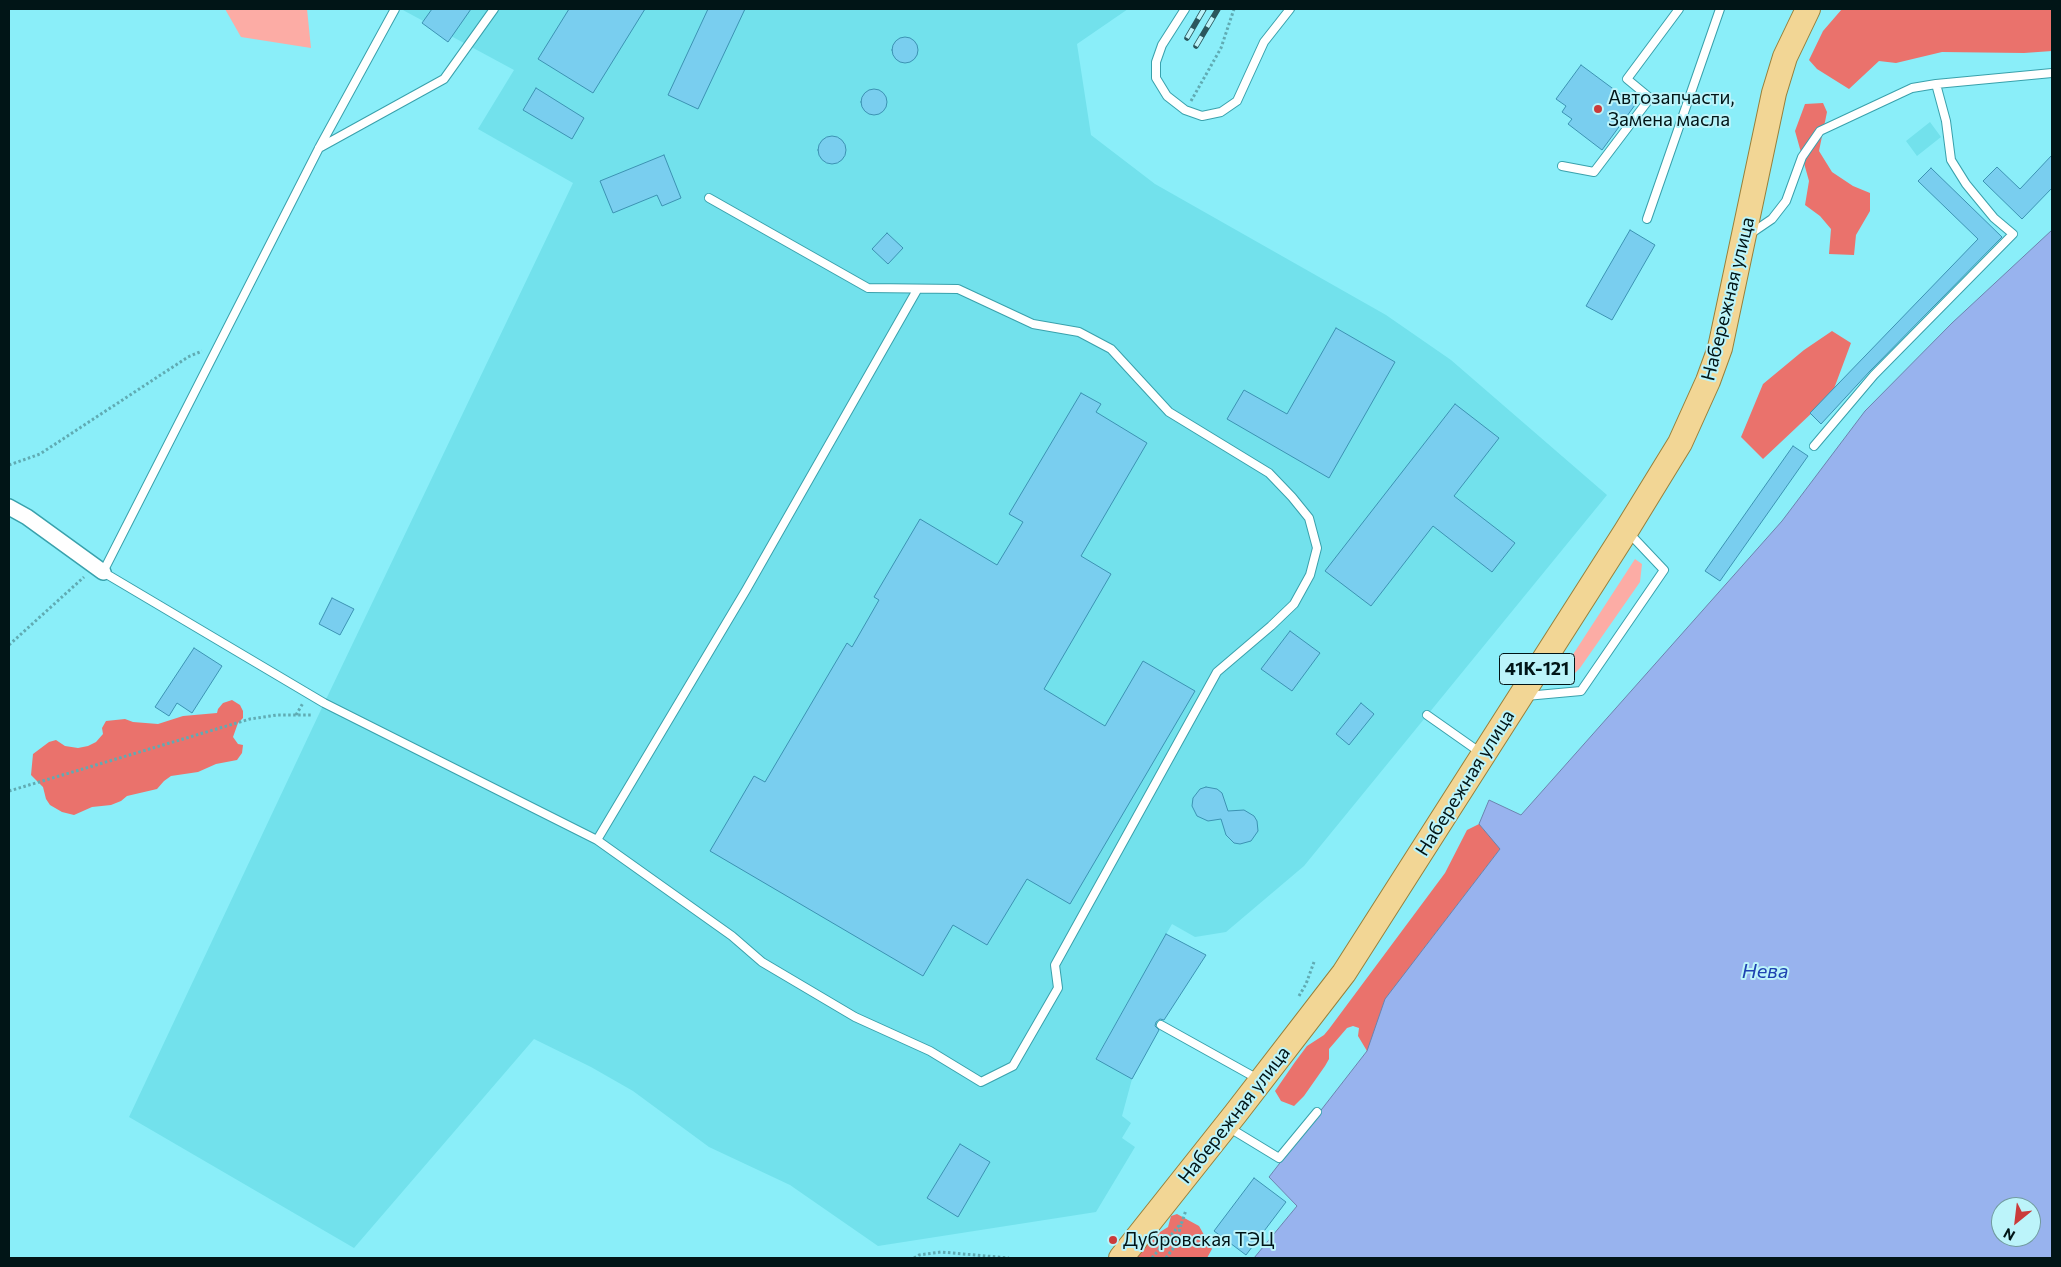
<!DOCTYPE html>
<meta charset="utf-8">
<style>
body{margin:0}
#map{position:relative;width:2061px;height:1267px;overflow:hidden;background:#8aeef9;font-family:Commissioner,sans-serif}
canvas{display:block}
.frame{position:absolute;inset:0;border:10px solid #011517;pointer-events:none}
.north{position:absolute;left:1991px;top:1197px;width:50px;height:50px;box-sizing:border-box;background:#bcf4fa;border:1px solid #719b9f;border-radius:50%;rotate:209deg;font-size:14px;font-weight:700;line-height:20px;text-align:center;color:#011517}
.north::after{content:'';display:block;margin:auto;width:18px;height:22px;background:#ca3b3b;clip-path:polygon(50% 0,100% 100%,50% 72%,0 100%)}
</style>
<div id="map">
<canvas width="2061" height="1267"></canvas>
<div class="frame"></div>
<div class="north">N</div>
</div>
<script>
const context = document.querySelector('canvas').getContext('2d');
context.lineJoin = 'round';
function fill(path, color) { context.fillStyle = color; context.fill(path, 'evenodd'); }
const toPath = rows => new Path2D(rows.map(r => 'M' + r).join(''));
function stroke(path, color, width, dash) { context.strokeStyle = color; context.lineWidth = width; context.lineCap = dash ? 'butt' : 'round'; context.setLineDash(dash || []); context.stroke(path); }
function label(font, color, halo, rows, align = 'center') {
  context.font = font + ' Commissioner,sans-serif'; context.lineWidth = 4; context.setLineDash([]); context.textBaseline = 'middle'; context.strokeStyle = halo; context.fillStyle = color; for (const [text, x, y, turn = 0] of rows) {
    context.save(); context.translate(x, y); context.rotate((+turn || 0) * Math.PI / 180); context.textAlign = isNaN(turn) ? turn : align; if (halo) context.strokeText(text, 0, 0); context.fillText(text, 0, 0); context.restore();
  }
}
const built = toPath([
 [401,9,1128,9,1077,44,1091,135,1155,184,1386,315,1451,360,1607,495,1304,866,1226,932,1195,937,1172,924,1096,1058,1132,1079,1122,1116,1131,1123,1122,1138,1135,1147,1096,1212,878,1246,790,1185,709,1147,633,1091,591,1067,534,1039,354,1248,129,1117,319,714,573,183,478,129,514,70],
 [1930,122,1941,137,1917,156,1906,141]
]);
const green = toPath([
 [225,9,307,9,311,48,241,37],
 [1635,559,1642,564,1640,582,1580,668,1567,681,1559,676]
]);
const forest = toPath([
 [1842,9,2052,9,2052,51,2024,53,1942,52,1896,63,1879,61,1849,89,1817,69,1809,60,1823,31],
 [1823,103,1827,112,1819,151,1832,172,1853,186,1870,193,1870,211,1856,235,1854,255,1829,254,1831,229,1820,216,1805,205,1809,181,1795,131,1805,104],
 [1832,331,1851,343,1832,394,1763,459,1741,437,1763,384,1804,350],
 [232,700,240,705,243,711,243,718,238,723,233,737,238,744,243,745,242,753,237,760,216,764,198,772,171,776,164,781,157,789,127,796,121,801,111,805,92,807,74,815,62,812,50,805,46,799,43,787,31,775,33,754,49,742,56,740,65,746,78,748,88,746,96,742,103,734,102,728,106,721,125,719,133,722,158,724,183,716,217,713,218,709,223,703],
 [1479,824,1501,848,1422,951,1367,1051,1358,1036,1359,1028,1353,1026,1347,1028,1329,1049,1329,1059,1325,1066,1304,1096,1294,1106,1281,1101,1275,1091,1295,1062,1307,1046,1324,1035,1329,1029,1445,873,1467,830],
 [1177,1214,1199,1226,1212,1249,1207,1258,1137,1258,1140,1248,1152,1237,1168,1227,1171,1216]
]);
const water = toPath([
 [2052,230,2052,1258,1254,1258,1297,1206,1269,1177,1367,1051,1385,999,1500,849,1479,824,1489,800,1521,815,1782,521,1865,411,1952,323,2052,230],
 [2001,1207,2031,1207,2031,1237,2001,1237,2001,1207]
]);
const building = toPath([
 [432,9,471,9,448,42,422,23,432,9],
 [569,9,645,9,593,93,538,59,569,9],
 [708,9,745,9,698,109,668,95,708,9],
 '892 50a13 13 0 1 1 26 0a13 13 0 1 1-26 0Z',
 [1581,65,1635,105,1602,150,1568,124,1572,119,1562,112,1566,106,1556,99,1581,65],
 [536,88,584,118,572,139,523,110,536,88],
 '861 102a13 13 0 1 1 26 0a13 13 0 1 1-26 0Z',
 '818 150a14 14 0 1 1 28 0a14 14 0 1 1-28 0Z',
 [664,155,681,198,662,206,657,195,613,213,600,181,664,155],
 [2052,155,2052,188,2022,219,1983,181,1997,167,2020,189,2052,155],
 [1931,168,2002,237,1870,371,1821,424,1810,413,1978,239,1918,181,1931,168],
 [1630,230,1655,245,1612,320,1586,306,1630,230],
 [887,233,903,248,888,264,872,249,887,233],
 [1336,328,1395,362,1329,478,1227,419,1244,390,1287,414,1336,328],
 [1081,393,1101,404,1096,412,1147,443,1081,556,1111,574,1044,689,1105,726,1143,661,1195,691,1070,904,1027,879,987,945,953,925,923,976,710,851,754,776,765,782,847,643,852,647,879,600,874,597,920,519,997,565,1023,522,1009,514,1081,393],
 [1455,404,1499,438,1454,496,1515,543,1492,572,1433,526,1371,606,1325,571,1455,404],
 [1793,446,1808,456,1720,581,1705,571,1793,446],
 [332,598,354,609,340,635,319,624,332,598],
 [1290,631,1320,653,1292,691,1261,669,1290,631],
 [194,648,222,666,192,713,177,703,169,716,155,707,194,648],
 [1361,703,1374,714,1349,745,1336,734,1361,703],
 [1206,787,1217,789,1222,793,1228,811,1244,810,1254,816,1257,821,1258,831,1251,841,1240,844,1234,843,1226,835,1221,819,1208,821,1197,816,1192,806,1193,798,1200,789,1206,787],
 [1166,934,1206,955,1164,1020,1160,1019,1156,1022,1155,1026,1159,1030,1132,1079,1096,1059,1166,934],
 [960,1144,990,1162,958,1217,927,1198,960,1144],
 [1254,1178,1286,1202,1246,1255,1214,1231,1254,1178]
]);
const path = toPath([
 [1191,101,1221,48,1234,9],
 [9,465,40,454,188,357,202,351],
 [9,645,84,577],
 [296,715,303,703],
 [9,791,250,719,277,715,312,715],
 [1299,996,1306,984,1314,962],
 [914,1258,919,1255,941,1252,1009,1258],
 [1152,1258,1182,1222,1186,1210],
 [1166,1258,1175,1246,1181,1225]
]);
const service = toPath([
 [395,9,319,148,103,572,324,703,597,840,732,936,762,962,855,1017,930,1051,981,1082,1013,1066,1058,988,1055,965,1217,672,1271,626,1294,604,1310,575,1317,548,1309,518,1292,497,1269,473,1169,412,1111,349,1079,332,1033,324,958,289,868,288,709,198],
 [1185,9,1162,45,1156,62,1156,78,1167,96,1185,110,1202,116,1221,112,1237,101,1264,42,1290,9],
 [1936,84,2052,73],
 [319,148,444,79,494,9],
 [1562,166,1594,172,1650,98,1627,79,1679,9],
 [1647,219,1720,9],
 [1750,234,1772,219,1786,201,1802,157,1820,131,1912,88,1936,84,1946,121,1951,160,1966,184,1994,218,2013,234,1874,375,1814,446],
 [1526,696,1581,691,1664,570,1629,533],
 [1427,715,1481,753],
 [597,840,746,590,917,290],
 [1161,1025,1258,1079],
 [1228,1127,1279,1158,1317,1112]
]);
const minor = toPath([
 [9,507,27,517,103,572]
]);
const primary = toPath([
 [1121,1258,1236,1113,1344,973,1626,531,1680,443,1708,381,1720,348,1774,93,1785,57,1808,9]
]);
const rail = toPath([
 [1187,38,1204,9],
 [1196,46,1218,9]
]);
const markers = [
 [1598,109,5,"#ca3b3b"],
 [1113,1240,5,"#ca3b3b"]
];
const shields = [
 [1537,669,75]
];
const shieldNames = [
 ["41К-121",1537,669]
];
const poiNames = [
 ["Автозапчасти,",1608,98],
 ["Замена масла",1608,120],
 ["Дубровская ТЭЦ",1123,1240]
];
const streetNames = [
 ["Набережная улица",1728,299,-76],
 ["Набережная улица",1465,783,-58],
 ["Набережная улица",1234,1115,-52]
];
const waterNames = [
 ["Нева",1765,971]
];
fill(built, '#72e1ec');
fill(green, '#fcaca5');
fill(forest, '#ea726c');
fill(water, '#98b3ee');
stroke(water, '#6b84ae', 1);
fill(building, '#79ceef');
stroke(building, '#3c93b3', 1);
stroke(service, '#39a1ac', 10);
stroke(minor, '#39a1ac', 18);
stroke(primary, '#98803b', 26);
stroke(path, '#60abb3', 3, [2.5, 2.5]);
stroke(service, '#fff', 8);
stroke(minor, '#fff', 15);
stroke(primary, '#f2d695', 24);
stroke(rail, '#2b575c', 5.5);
stroke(rail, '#bcf4fa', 4, [11]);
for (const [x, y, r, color] of markers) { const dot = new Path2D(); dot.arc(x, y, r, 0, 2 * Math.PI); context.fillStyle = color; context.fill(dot); stroke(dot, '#bcf4fa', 2); }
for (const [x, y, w] of shields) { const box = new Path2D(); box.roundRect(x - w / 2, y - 15.5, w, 31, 4); context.fillStyle = '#bcf4fa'; context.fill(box); stroke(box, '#011517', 1); }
label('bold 18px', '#011517', null, shieldNames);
label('19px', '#011517', '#bcf4fa', poiNames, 'left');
label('19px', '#011517', '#bcf4fa', streetNames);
label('italic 20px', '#1e43b1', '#bcf4fa', waterNames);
</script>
